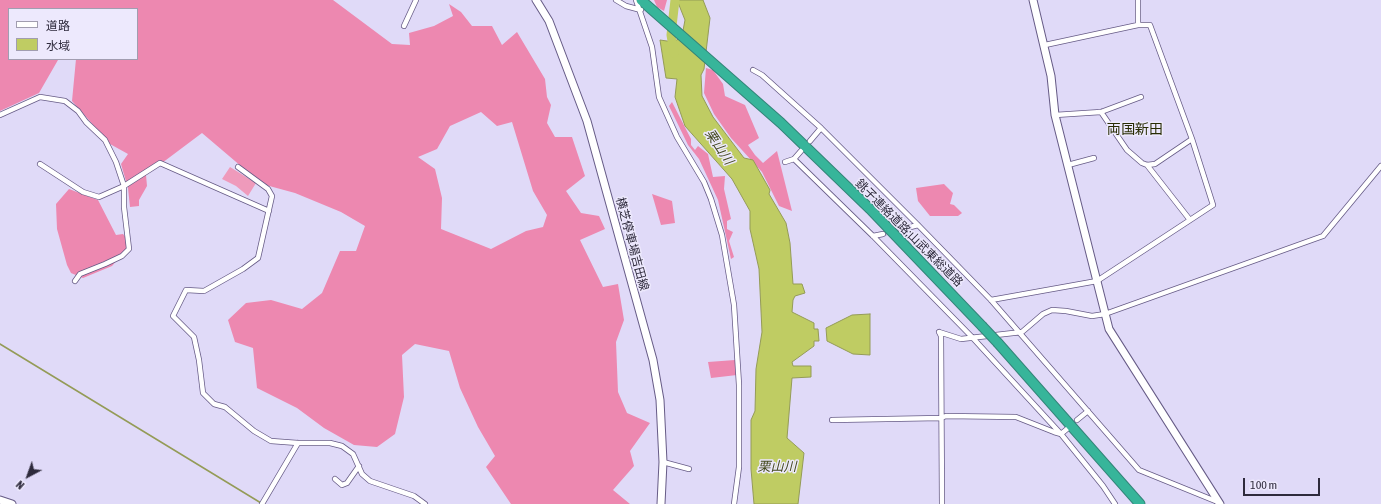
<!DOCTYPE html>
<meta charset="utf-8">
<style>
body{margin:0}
#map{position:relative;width:1381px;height:504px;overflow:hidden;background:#e0daf8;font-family:"Asap Condensed","Noto Sans JP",sans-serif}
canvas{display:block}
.legend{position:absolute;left:8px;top:8px;width:130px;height:52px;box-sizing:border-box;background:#ede9fd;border:1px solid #a19db0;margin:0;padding:5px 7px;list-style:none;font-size:12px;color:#2e2a3c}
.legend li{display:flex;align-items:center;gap:8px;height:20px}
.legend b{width:20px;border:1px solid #a19db0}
.north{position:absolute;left:8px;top:456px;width:40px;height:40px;-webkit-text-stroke:3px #ede9fd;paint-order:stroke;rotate:221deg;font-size:11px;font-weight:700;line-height:16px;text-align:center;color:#2e2a3c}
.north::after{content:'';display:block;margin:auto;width:14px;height:18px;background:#2e2a3c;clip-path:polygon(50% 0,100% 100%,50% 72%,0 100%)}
.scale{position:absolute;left:1243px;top:478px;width:77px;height:18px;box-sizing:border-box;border:2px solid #2e2a3c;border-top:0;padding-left:5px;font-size:12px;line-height:14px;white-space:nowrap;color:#2e2a3c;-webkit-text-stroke:3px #ede9fd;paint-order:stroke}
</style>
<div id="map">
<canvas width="1381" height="504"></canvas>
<ul class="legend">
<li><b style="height:5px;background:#fff"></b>道路</li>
<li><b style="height:11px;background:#bfcc63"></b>水域</li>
</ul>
<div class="north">N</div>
<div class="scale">100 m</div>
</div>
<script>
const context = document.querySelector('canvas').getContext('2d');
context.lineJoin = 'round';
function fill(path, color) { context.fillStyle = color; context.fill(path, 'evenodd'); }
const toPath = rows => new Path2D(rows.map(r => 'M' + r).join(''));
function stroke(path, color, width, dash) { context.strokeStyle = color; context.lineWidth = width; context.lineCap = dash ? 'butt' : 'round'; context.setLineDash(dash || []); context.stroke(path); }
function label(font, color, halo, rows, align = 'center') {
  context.font = font + ' "Asap Condensed","Noto Sans JP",sans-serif'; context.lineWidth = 3; context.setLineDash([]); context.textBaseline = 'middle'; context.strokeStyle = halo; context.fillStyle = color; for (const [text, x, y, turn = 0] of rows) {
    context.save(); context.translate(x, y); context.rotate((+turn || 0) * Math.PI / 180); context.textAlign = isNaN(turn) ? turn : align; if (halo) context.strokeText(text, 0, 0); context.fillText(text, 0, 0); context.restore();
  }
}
const green = toPath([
 [230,167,256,183,248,196,236,186,222,179]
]);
const forest = toPath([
 [0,0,333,0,392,44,410,45,409,33,434,26,453,16,449,4,461,12,472,26,492,26,502,45,517,32,545,79,547,97,551,105,547,123,555,137,572,137,585,176,566,191,581,213,599,216,605,229,580,240,603,287,618,284,624,320,616,342,618,392,627,413,650,423,630,451,634,466,613,490,630,504,511,504,486,467,495,456,478,427,460,388,449,351,415,344,402,355,404,397,395,434,377,447,354,445,324,428,297,408,257,388,253,348,235,342,228,320,246,303,271,300,302,309,322,293,340,251,356,251,365,226,341,212,295,193,262,184,202,133,146,175,147,186,139,200,139,206,130,207,128,188,121,164,128,154,110,144,72,101,76,59,137,59,137,9,9,9,9,59,61,59,58,60,39,93,0,111],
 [481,112,497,126,512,122,533,191,547,215,543,227,526,231,491,249,441,229,442,198,435,169,418,157,437,149,450,126],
 [654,0,667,0,664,11,657,7],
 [706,68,713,70,723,84,725,96,745,105,759,138,748,145,755,155,763,163,777,151,792,211,779,206,762,172,731,138,714,114,704,93],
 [672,102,691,139,691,145,695,150,698,146,708,154,713,177,725,176,724,189,731,219,727,221,727,229,733,232,729,241,734,257,731,259,718,200,699,159,688,145,669,106],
 [944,184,953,193,950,204,954,205,962,213,958,216,930,216,918,201,916,188],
 [69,189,98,200,116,235,123,234,131,244,112,266,83,278,71,273,67,265,57,229,56,204],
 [652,194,672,201,675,223,661,225],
 [735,360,737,375,711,378,708,362]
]);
const water = toPath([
 [677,0,703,0,710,18,704,69,701,75,702,96,713,117,744,158,753,160,770,190,769,194,786,223,790,243,793,284,802,284,805,293,795,296,793,300,792,312,814,323,814,329,818,329,819,341,814,341,814,346,792,362,793,366,811,366,811,377,792,378,787,438,804,453,798,504,754,504,751,469,751,420,755,411,756,369,762,332,759,269,750,229,750,211,732,179,685,126,675,97,677,79,666,78,660,40,674,42,682,36,685,20,677,0],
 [870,314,870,355,853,354,827,341,826,328,852,315,870,314]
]);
const stream = toPath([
 [0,344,261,503]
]);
const river = toPath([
 [674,53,671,35,675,0]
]);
const streetTunnel = toPath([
 [883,234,903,229]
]);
const street = toPath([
 [616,0,626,6,641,10],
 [636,0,652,47,659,97,677,137,704,182,711,199,722,235,734,305,739,385,739,467,734,504],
 [1138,25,1138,0],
 [404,26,416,0],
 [753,70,762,75,821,128,918,225,991,300,1139,470,1218,502],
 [1101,112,1127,150,1142,163,1147,165,1155,164,1192,139],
 [0,115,40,97,65,101,78,111,86,122,105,140,116,162,124,186,124,207,129,249,122,256,105,264,80,274,75,281],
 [1055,115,1101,112,1141,97],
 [810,141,821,128],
 [794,159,873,236,971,336,1061,434,1103,486,1115,504],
 [785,162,794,159,801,151],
 [40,164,83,192,99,197,124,186,160,163,269,211],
 [1068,165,1094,158],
 [1147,165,1190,220],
 [238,167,268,189,272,196,258,258,243,269,204,291,186,290,173,316,194,337,199,360,203,393,214,404,225,407,254,431,271,441,298,443,330,443,342,446,353,454,362,474,370,481,414,496,425,504],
 [903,229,918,225],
 [873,236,883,234],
 [991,300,1097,281,1213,205,1192,139,1150,25,1138,25,1045,45],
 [939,332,961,339,1022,332,1043,314,1052,310,1066,311,1092,316,1105,314,1323,236,1381,166],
 [939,332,941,336,942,504],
 [832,420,941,418,946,416,1016,417,1054,432,1061,434,1067,429],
 [1077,420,1088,411],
 [663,462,689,469],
 [335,479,342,485,347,483,359,466],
 [262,504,298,443]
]);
const secondary = toPath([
 [536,0,549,21,587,121,653,360,660,400,663,462,661,504],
 [1033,0,1051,76,1055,115,1109,329,1220,504],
 [0,500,12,504]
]);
const highway = toPath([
 [641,0,781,123,870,209,982,326],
 [998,343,1140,504]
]);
const highwayBridge = toPath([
 [982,326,998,343]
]);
const streetNames = [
 ["銚子連絡道路;山武東総道路",909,233,45],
 ["横芝停車場吉田線",632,244,75]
];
const waterNames = [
 ["栗山川",719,147,56],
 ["栗山川",777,467]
];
const quarterNames = [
 ["両国新田",1135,130]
];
fill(green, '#ef9abb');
fill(forest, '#ed88b0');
fill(water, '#bfcc63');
stroke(water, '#949b57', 1);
stroke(stream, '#949b57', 1.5);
stroke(river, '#bfcc63', 9);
stroke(streetTunnel, '#bcb7d2', 4.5, [4.5, 2]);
stroke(street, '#665b86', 6);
stroke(secondary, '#665b86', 9);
stroke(highway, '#348479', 11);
stroke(street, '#fff', 4.5);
stroke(secondary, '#fff', 7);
stroke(highway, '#37b59a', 9);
stroke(highwayBridge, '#348479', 11, []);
stroke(highwayBridge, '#37b59a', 9);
label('12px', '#2e2a3c', '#ede9fd', streetNames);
label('italic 13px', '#43491d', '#ede9fd', waterNames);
label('14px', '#282c03', '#ede9fd', quarterNames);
</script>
